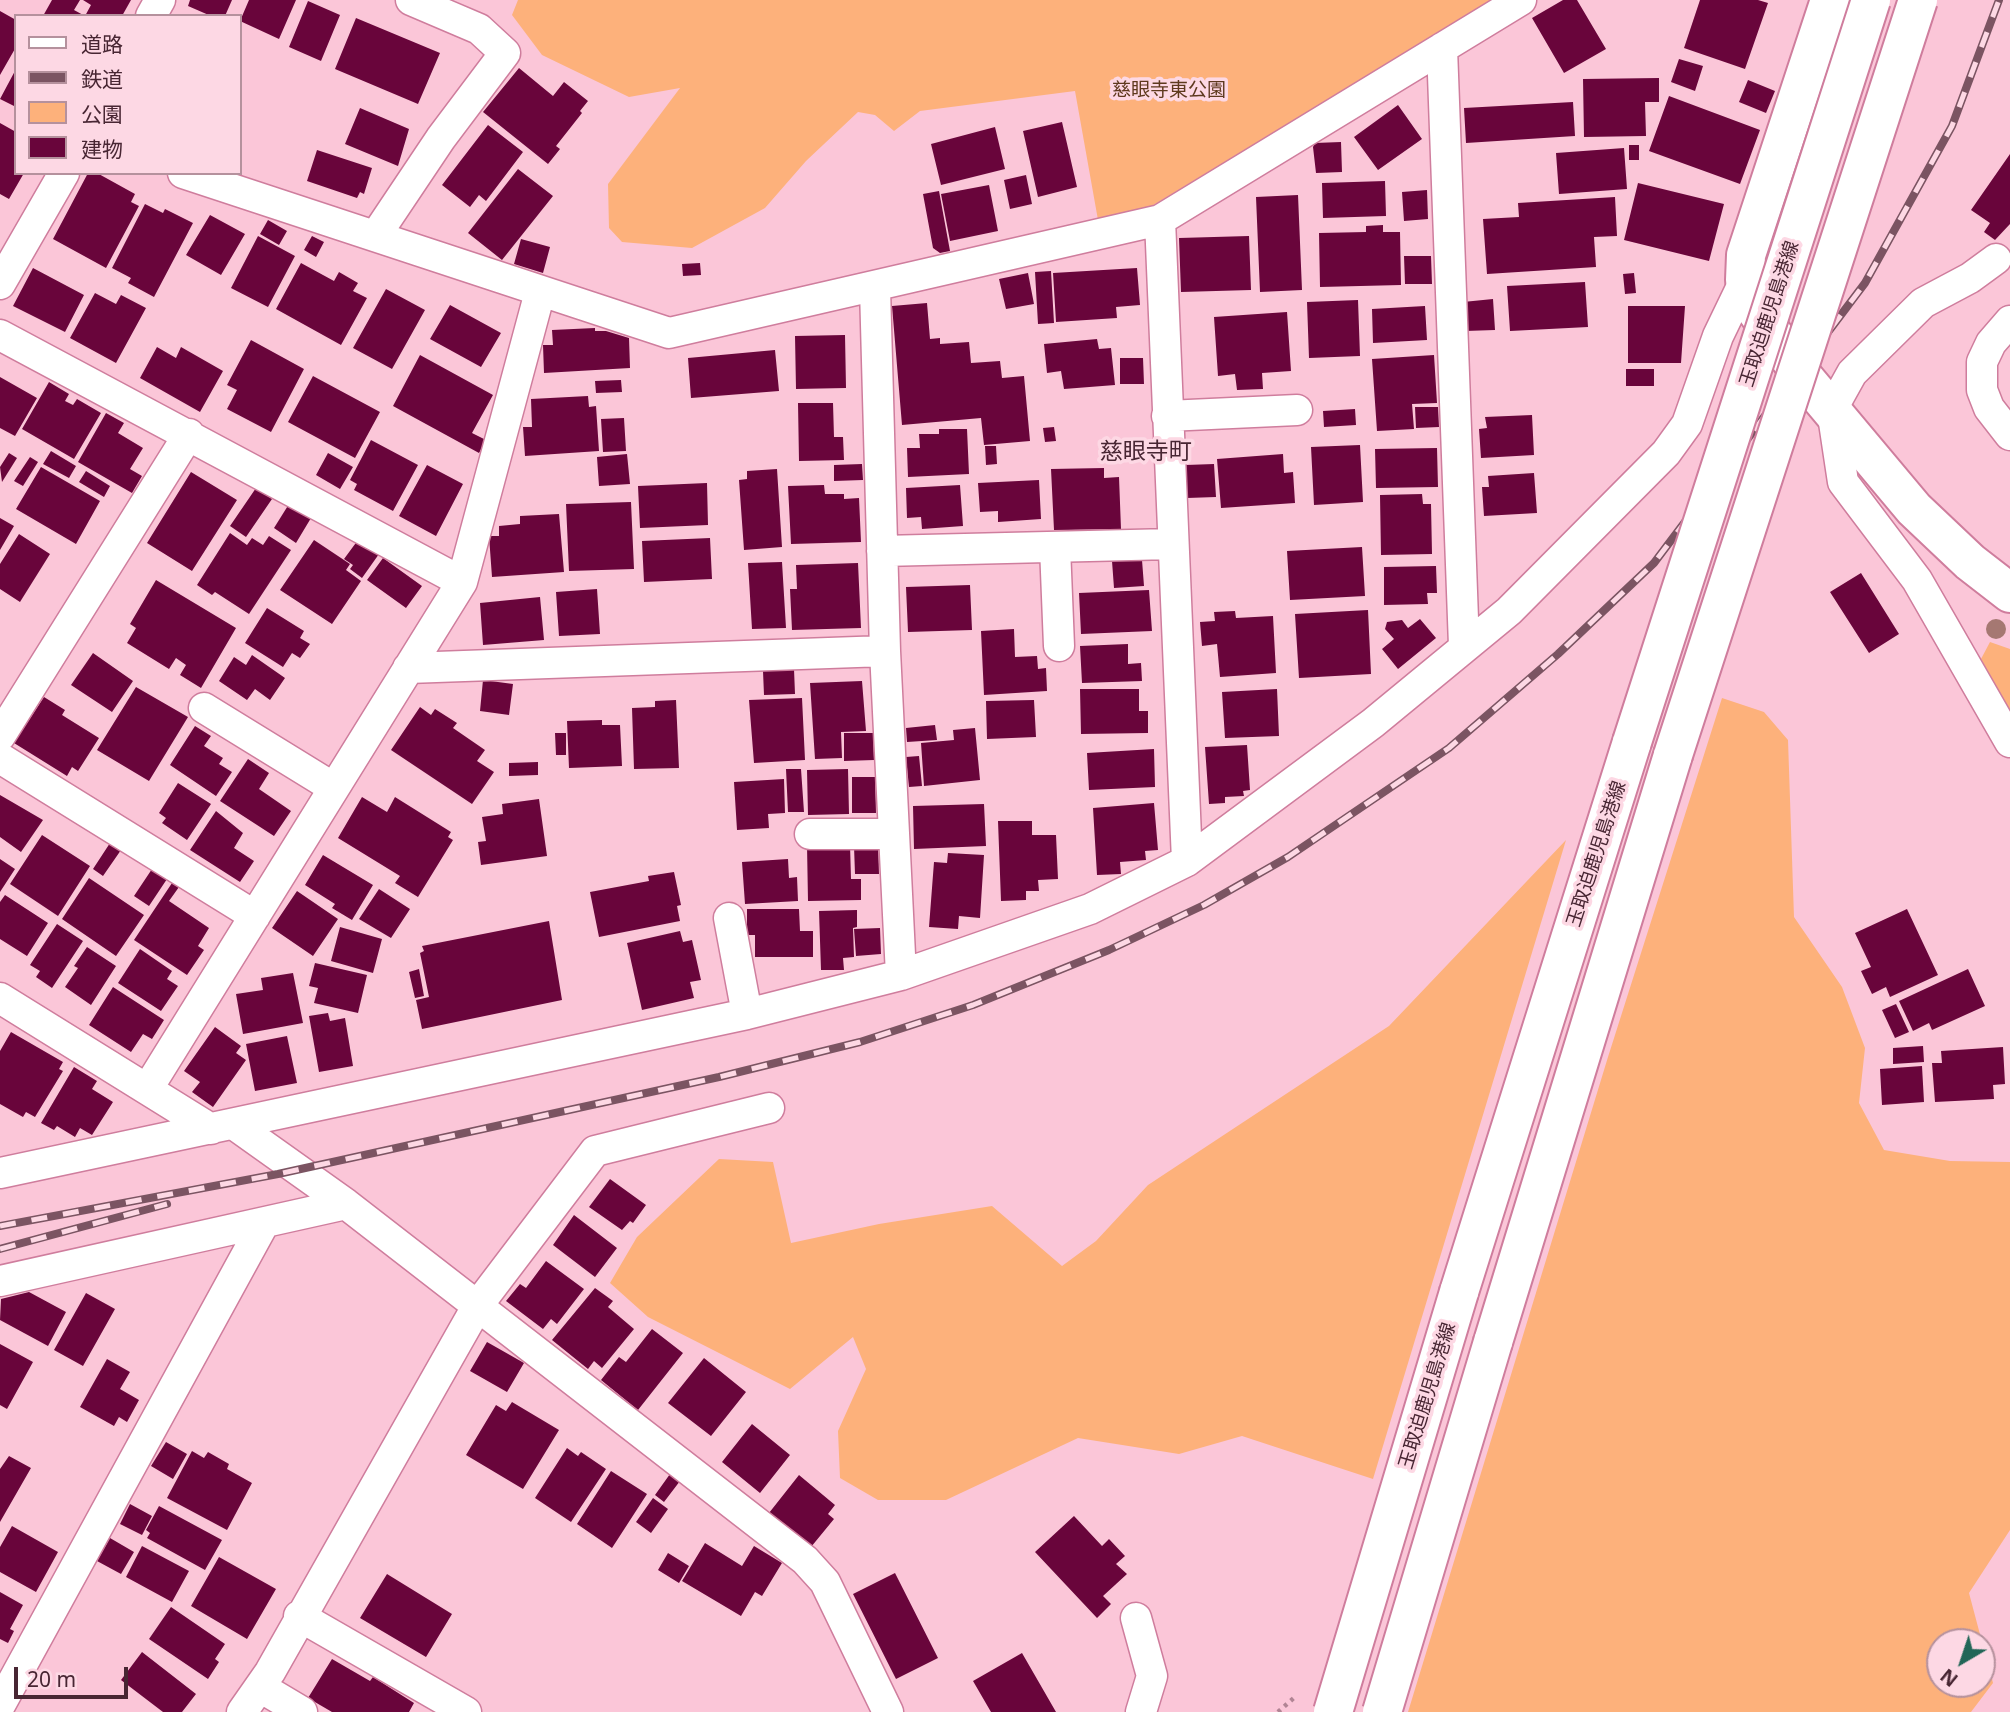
<!DOCTYPE html>
<meta charset="utf-8">
<style>
body{margin:0}
#map{position:relative;width:2010px;height:1712px;overflow:hidden;background:#fbc6d8;font-family:"Noto Sans","Noto Sans JP",sans-serif}
canvas{display:block}
.legend{position:absolute;left:14px;top:14px;width:228px;height:161px;box-sizing:border-box;background:#fdd8e4;border:2px solid #b5919d;margin:0;padding:9px 12px;list-style:none;font-size:21px;color:#482633}
.legend li{display:flex;align-items:center;gap:14px;height:35px}
.legend b{width:35px;border:2px solid #b5919d}
.north{position:absolute;left:1926px;top:1628px;width:70px;height:70px;box-sizing:border-box;background:#fdd8e4;border:2px solid #b5919d;border-radius:50%;rotate:219deg;font-size:19px;font-weight:700;line-height:28px;text-align:center;color:#482633}
.north::after{content:'';display:block;margin:auto;width:24px;height:32px;background:#226657;clip-path:polygon(50% 0,100% 100%,50% 72%,0 100%)}
.scale{position:absolute;left:14px;top:1667px;width:114px;height:32px;box-sizing:border-box;border:4px solid #482633;border-top:0;padding-left:9px;font-size:21px;line-height:24px;white-space:nowrap;color:#482633;-webkit-text-stroke:5px #fdd8e4;paint-order:stroke}
</style>
<div id="map">
<canvas width="2010" height="1712"></canvas>
<ul class="legend">
<li><b style="height:9px;background:#fff"></b>道路</li>
<li><b style="height:9px;background:#7b5462"></b>鉄道</li>
<li><b style="height:19px;background:#fdb17b"></b>公園</li>
<li><b style="height:19px;background:#69053b"></b>建物</li>
</ul>
<div class="north">N</div>
<div class="scale">20 m</div>
</div>
<script>
const context = document.querySelector('canvas').getContext('2d');
context.lineJoin = 'round';
function fill(path, color) { context.fillStyle = color; context.fill(path, 'evenodd'); }
const toPath = rows => new Path2D(rows.map(r => 'M' + r).join(''));
function stroke(path, color, width, dash) { context.strokeStyle = color; context.lineWidth = width; context.lineCap = dash ? 'butt' : 'round'; context.setLineDash(dash || []); context.stroke(path); }
function label(font, color, halo, rows, align = 'center') {
  context.font = font + ' "Noto Sans","Noto Sans JP",sans-serif'; context.lineWidth = 7; context.setLineDash([]); context.textBaseline = 'middle'; context.strokeStyle = halo; context.fillStyle = color; for (const [text, x, y, turn = 0] of rows) {
    context.save(); context.translate(x, y); context.rotate((+turn || 0) * Math.PI / 180); context.textAlign = isNaN(turn) ? turn : align; if (halo) context.strokeText(text, 0, 0); context.fillText(text, 0, 0); context.restore();
  }
}
const green = toPath([
 [518,0,1496,0,1150,207,1098,220,1075,91,920,111,894,131,875,115,858,112,806,161,765,208,692,248,622,242,609,228,608,184,680,88,629,97,542,55,512,15],
 [1990,642,2010,649,2010,711,1981,659],
 [1722,698,1764,712,1788,740,1794,917,1842,987,1865,1048,1859,1103,1884,1150,1950,1161,2010,1162,2010,1530,1969,1593,1982,1642,1940,1642,1940,1684,1982,1684,1982,1642,1993,1683,1971,1712,1408,1712,1608,1057],
 [1566,840,1373,1479,1242,1436,1179,1454,1078,1438,946,1500,878,1500,840,1478,838,1431,866,1369,853,1337,790,1389,648,1317,610,1283,637,1237,719,1159,773,1162,791,1243,879,1224,992,1206,1062,1266,1096,1241,1148,1185,1389,1026]
]);
const building = toPath([
 [52,0,80,0,74,10,85,16,43,16],
 [83,0,131,0,122,16,85,16,91,5],
 [190,0,232,0,225,16,211,16,188,6],
 [249,0,296,0,279,39,240,21],
 [1563,0,1577,0,1606,49,1564,73,1532,18],
 [1700,0,1758,0,1768,3,1745,69,1684,48],
 [308,1,340,15,321,61,289,47],
 [0,11,16,20,16,47,0,75],
 [356,18,440,53,418,104,335,69],
 [1679,59,1703,66,1695,91,1671,82],
 [519,68,553,96,564,82,588,101,580,111,582,113,556,146,560,149,548,164,483,112],
 [16,69,16,107,0,99],
 [1659,78,1659,102,1645,102,1646,136,1584,137,1583,79],
 [1748,80,1775,91,1766,113,1739,102],
 [1669,96,1760,130,1740,184,1649,151],
 [1573,102,1575,136,1466,143,1464,108],
 [1398,105,1422,139,1378,170,1354,137],
 [360,108,409,129,398,166,345,144],
 [1062,122,1077,187,1038,197,1023,131],
 [0,123,16,132,16,173,24,173,9,199,0,194],
 [488,125,523,152,486,201,479,195,470,207,442,185],
 [995,127,1005,169,941,185,931,144],
 [1341,142,1342,172,1316,173,1313,147,1315,143],
 [1629,145,1639,145,1639,160,1629,160],
 [1624,148,1627,189,1559,194,1556,153],
 [317,150,372,168,364,194,360,192,357,198,307,181],
 [2010,154,2010,224,1995,240,1984,232,1990,223,1971,210],
 [518,169,553,196,502,260,468,233],
 [88,173,97,173,135,194,131,202,139,206,106,268,53,239],
 [1026,175,1032,204,1010,209,1004,180],
 [1385,181,1386,216,1323,218,1322,183],
 [1638,183,1724,204,1709,261,1624,240],
 [989,185,998,231,950,241,941,194],
 [1427,190,1428,219,1404,221,1402,192],
 [939,191,950,251,940,253,933,248,923,194],
 [1298,195,1302,290,1260,292,1256,197],
 [1615,197,1617,236,1594,237,1596,267,1487,274,1483,219,1519,217,1518,203],
 [145,204,163,213,165,209,193,223,154,297,128,283,131,278,112,268],
 [210,215,245,234,221,275,186,255],
 [268,220,287,231,279,245,260,234],
 [1383,225,1383,232,1400,232,1401,285,1320,287,1319,233,1366,232,1366,226],
 [258,236,295,256,268,307,231,288],
 [312,236,324,242,316,257,304,250],
 [1249,236,1251,290,1181,292,1179,238],
 [521,239,550,247,543,273,514,264],
 [1404,256,1431,256,1432,284,1405,284],
 [301,263,334,281,339,272,358,283,353,291,367,298,341,345,276,309],
 [700,263,701,275,683,276,682,264],
 [33,268,84,295,65,332,13,306],
 [1137,268,1140,305,1116,307,1117,318,1056,322,1053,273],
 [1051,271,1054,323,1038,324,1035,272],
 [1028,273,1034,304,1006,309,999,279],
 [1634,273,1636,293,1625,294,1623,274],
 [1585,282,1588,327,1510,331,1507,286],
 [386,289,425,310,392,369,353,348],
 [95,293,116,304,121,295,146,308,116,363,70,338],
 [1493,299,1495,330,1465,331,1463,302],
 [1358,300,1360,356,1309,358,1307,302],
 [927,303,930,339,940,338,940,344,969,342,971,363,1000,361,1002,378,1024,376,1030,441,984,445,981,418,902,425,892,306],
 [450,305,501,333,481,367,430,339],
 [1425,306,1427,340,1373,343,1372,309],
 [1628,306,1685,306,1681,363,1628,363],
 [1287,312,1291,371,1262,373,1263,389,1237,390,1235,374,1218,376,1214,317],
 [595,328,595,331,606,331,629,338,630,368,544,373,543,345,553,345,552,330],
 [845,335,846,388,796,389,795,336],
 [1097,339,1099,349,1111,348,1115,385,1064,389,1061,371,1047,373,1044,344],
 [251,340,304,369,271,432,227,409,237,390,227,385],
 [157,347,176,358,181,347,223,371,200,412,140,378],
 [775,350,779,391,691,398,688,358],
 [420,355,493,395,472,433,486,440,479,453,393,406],
 [1434,355,1437,403,1412,404,1414,429,1377,431,1372,359],
 [1120,358,1143,358,1144,384,1120,384],
 [1626,369,1654,369,1654,386,1626,386],
 [313,376,380,412,355,458,288,422],
 [0,377,37,398,15,436,0,428],
 [621,380,622,392,596,393,595,381],
 [49,382,69,394,65,401,73,405,77,399,101,413,74,459,22,429],
 [588,396,589,407,596,406,599,451,525,456,523,427,532,427,531,399],
 [798,403,833,403,834,437,843,437,844,460,799,461],
 [1415,407,1438,407,1439,427,1416,428],
 [1355,409,1356,425,1324,427,1323,411],
 [106,413,124,423,118,433,143,448,130,469,142,476,132,493,78,462],
 [1532,415,1534,455,1481,458,1479,429,1487,428,1485,417],
 [624,418,626,451,603,452,601,419],
 [1054,427,1056,441,1045,442,1043,428],
 [939,429,967,429,969,474,908,477,907,448,920,448,919,434,939,434],
 [371,440,418,465,393,511,354,490,357,484,350,480],
 [1360,445,1363,502,1314,505,1311,447],
 [985,446,996,446,997,464,986,465],
 [1437,448,1438,487,1376,488,1375,449],
 [51,451,76,466,69,478,43,464],
 [9,453,17,458,2,482,0,467],
 [328,453,353,467,340,489,316,475],
 [627,454,630,484,599,486,597,457],
 [1283,454,1284,473,1293,472,1295,503,1221,508,1217,459],
 [30,457,38,462,23,486,14,481],
 [862,464,863,480,834,481,834,465],
 [1214,464,1216,497,1187,498,1186,465],
 [427,465,463,484,436,536,399,516],
 [41,467,100,501,76,544,16,509],
 [1104,468,1104,478,1119,477,1121,529,1054,530,1051,469],
 [777,469,782,547,744,550,739,480,747,479,747,471],
 [86,471,110,486,104,497,79,482],
 [191,472,237,500,192,571,147,543],
 [1534,473,1537,513,1484,516,1482,487,1489,487,1488,476],
 [1039,480,1041,519,998,522,998,511,980,512,978,483],
 [707,483,708,525,640,528,638,486],
 [824,485,825,494,844,494,844,499,859,498,861,542,791,544,788,486],
 [960,485,963,526,922,529,921,517,907,518,906,488],
 [256,488,272,499,246,537,230,526],
 [1422,494,1423,504,1431,504,1432,554,1381,555,1380,495],
 [631,502,634,569,569,571,566,504],
 [289,504,311,518,296,543,274,528],
 [559,514,564,572,492,577,489,536,499,536,499,526,520,524,520,516],
 [0,518,14,526,0,550],
 [230,533,247,545,252,538,263,545,269,536,291,550,249,614,215,592,212,595,197,585],
 [19,534,50,554,20,602,0,589,0,564],
 [710,538,712,579,644,582,642,541],
 [314,540,350,564,346,570,361,581,332,624,280,590],
 [358,540,379,554,362,578,350,569,353,565,344,559],
 [1362,547,1365,596,1290,600,1287,551],
 [383,558,422,586,406,608,367,580],
 [1142,560,1144,586,1114,588,1112,561],
 [782,562,786,628,752,629,748,563],
 [858,563,861,628,792,630,790,589,797,589,796,565],
 [1436,566,1437,593,1427,593,1428,604,1384,605,1384,567],
 [1861,573,1899,634,1869,653,1830,592],
 [156,580,236,628,201,688,180,675,186,665,176,658,169,669,127,643,136,628,130,624],
 [970,585,972,630,908,632,906,587],
 [597,589,600,634,559,636,556,592],
 [1149,590,1152,631,1081,634,1079,593],
 [540,597,544,640,483,645,480,603],
 [267,608,304,631,300,638,310,644,300,658,292,653,283,667,245,643],
 [1368,610,1371,674,1299,678,1295,614],
 [1235,611,1236,618,1273,616,1276,673,1220,677,1217,644,1202,646,1200,622,1215,621,1214,612],
 [1420,619,1436,638,1398,669,1382,649,1394,639,1385,629,1387,622,1402,620,1408,628],
 [1014,629,1015,657,1037,656,1038,669,1046,668,1047,691,984,695,981,631],
 [1128,644,1128,664,1141,663,1142,681,1082,683,1080,646],
 [93,653,133,681,112,712,71,685],
 [252,655,285,678,270,700,255,689,247,700,219,681,234,657,246,665],
 [794,669,795,694,764,695,763,671],
 [483,680,513,684,509,715,480,711],
 [862,681,866,731,841,732,842,758,815,759,810,683],
 [136,687,188,717,149,781,97,750],
 [1080,689,1139,689,1139,711,1148,711,1148,733,1081,734],
 [1277,689,1279,736,1225,738,1222,692],
 [44,697,65,710,62,715,99,738,78,771,72,767,67,776,14,743],
 [802,698,805,760,754,763,749,700],
 [676,700,679,768,634,769,632,708,655,707,655,701],
 [1034,700,1036,737,987,739,986,701],
 [420,707,431,715,435,709,457,723,453,728,485,750,477,761,494,772,472,804,391,750],
 [602,720,602,725,620,725,622,766,569,768,567,721],
 [935,725,937,740,907,742,906,728],
 [195,726,211,736,204,746,223,758,219,764,232,772,216,796,170,765],
 [975,728,980,780,924,786,921,743,954,740,953,730],
 [555,733,566,733,566,755,556,755],
 [844,733,873,733,874,760,844,761],
 [1247,745,1250,790,1243,791,1244,796,1225,797,1225,803,1209,804,1205,747],
 [1154,749,1155,787,1089,790,1087,753],
 [919,756,922,786,909,787,906,757],
 [248,759,269,773,259,789,291,811,274,836,220,801],
 [538,762,538,775,509,776,509,763],
 [786,769,801,769,804,812,788,812],
 [848,769,849,814,808,815,807,770],
 [852,777,875,777,876,813,852,813],
 [784,779,785,813,768,814,769,828,737,830,734,782],
 [178,783,211,804,187,840,162,823,166,818,159,813],
 [0,795,43,820,21,852,0,837],
 [362,797,387,812,395,797,451,832,448,837,453,840,418,897,395,883,400,876,338,838],
 [539,799,547,856,481,865,478,842,486,841,482,817,503,814,502,804],
 [1154,803,1158,850,1145,851,1146,860,1120,862,1121,874,1097,875,1093,808],
 [984,804,986,846,914,849,913,806],
 [216,811,243,833,234,848,254,861,240,882,190,850],
 [998,821,1032,821,1032,835,1056,835,1058,879,1038,880,1039,891,1026,891,1026,900,1001,901],
 [42,835,90,866,58,916,10,884],
 [110,843,121,850,103,876,93,869],
 [850,844,851,879,861,879,861,900,808,901,807,845],
 [878,845,879,874,855,874,854,846],
 [948,853,984,855,980,918,959,916,958,929,929,927,934,862,947,863],
 [323,855,373,885,352,920,332,908,335,904,305,885],
 [0,859,15,869,0,892],
 [788,859,789,878,797,877,798,901,745,904,742,862],
 [152,869,167,879,149,906,134,896],
 [674,872,681,905,677,906,680,921,599,937,590,892,649,881,648,876],
 [89,878,144,915,116,956,62,919],
 [172,883,179,887,169,901,209,928,198,946,204,950,187,975,134,940],
 [379,889,410,909,391,938,359,919],
 [297,891,338,919,313,956,272,928],
 [5,895,48,923,27,956,0,939,0,902],
 [747,909,799,909,800,931,813,931,813,957,755,957,755,935,747,935],
 [1907,909,1938,975,1890,997,1886,987,1872,994,1861,971,1871,967,1855,933],
 [857,910,857,927,853,928,854,957,843,958,844,970,821,970,819,911],
 [549,921,562,1000,422,1029,416,1000,429,997,420,953,424,951,422,946],
 [57,924,83,941,52,988,36,977,40,971,30,965],
 [340,927,382,939,373,973,331,961],
 [880,928,881,954,856,956,854,929],
 [680,931,683,942,692,940,701,980,690,982,694,998,642,1010,627,943],
 [87,947,116,966,91,1005,65,987,78,968,74,966],
 [140,949,172,971,167,979,178,986,161,1011,118,983],
 [315,963,367,975,358,1013,314,1003,318,988,309,986],
 [419,969,424,996,415,998,409,972],
 [1968,969,1985,1006,1932,1030,1929,1023,1913,1031,1899,1001],
 [293,973,303,1023,243,1034,236,994,263,990,261,978],
 [113,987,164,1020,152,1039,143,1034,131,1052,89,1025],
 [1896,1004,1909,1032,1895,1038,1882,1010],
 [328,1013,330,1021,345,1018,353,1066,319,1072,309,1016],
 [215,1027,241,1046,236,1053,246,1060,213,1107,192,1092,200,1082,184,1071],
 [11,1032,63,1062,59,1069,63,1071,35,1117,26,1112,23,1117,0,1104,0,1051],
 [287,1036,297,1083,255,1091,246,1044],
 [1923,1046,1924,1062,1893,1064,1893,1048],
 [2003,1047,2005,1084,1993,1085,1994,1099,1935,1102,1932,1063,1942,1063,1941,1051],
 [1922,1066,1924,1102,1882,1105,1880,1069],
 [74,1067,97,1081,92,1089,113,1102,92,1135,80,1128,75,1137,57,1126,54,1130,41,1123],
 [610,1179,646,1205,633,1223,630,1221,622,1230,589,1207],
 [574,1215,617,1248,595,1277,553,1245],
 [546,1261,584,1289,557,1324,551,1319,543,1329,506,1301,520,1284,526,1288],
 [595,1288,613,1301,608,1307,634,1329,602,1368,594,1361,588,1369,552,1340],
 [29,1292,66,1312,48,1346,0,1320,1,1299],
 [86,1293,115,1309,83,1366,54,1350],
 [652,1329,683,1353,638,1410,601,1380,619,1357,626,1362],
 [487,1342,524,1363,507,1392,470,1371],
 [0,1344,33,1362,7,1409,0,1405],
 [704,1358,746,1392,711,1436,668,1403],
 [107,1359,130,1372,120,1389,139,1400,127,1422,119,1417,114,1426,80,1407],
 [512,1402,559,1430,523,1489,466,1455,496,1405,506,1411],
 [752,1424,790,1455,760,1493,722,1462],
 [166,1442,187,1454,173,1479,151,1466],
 [567,1448,578,1456,581,1452,606,1469,571,1522,535,1498],
 [192,1451,204,1458,208,1452,229,1464,227,1469,252,1483,227,1530,167,1498],
 [9,1456,31,1468,0,1522,0,1469],
 [611,1471,647,1494,612,1548,577,1524],
 [670,1474,680,1481,664,1502,655,1495],
 [799,1475,835,1505,828,1514,834,1519,811,1547,769,1513],
 [653,1498,668,1509,651,1533,636,1522],
 [130,1504,152,1516,142,1535,120,1524],
 [159,1506,222,1540,205,1570,147,1538,150,1533,146,1530],
 [1074,1516,1102,1546,1109,1539,1125,1556,1116,1564,1127,1574,1103,1596,1111,1604,1097,1618,1035,1552],
 [12,1526,58,1552,36,1592,0,1572,0,1547],
 [110,1538,134,1552,121,1574,97,1561],
 [705,1543,742,1566,754,1546,782,1563,762,1596,755,1592,741,1616,682,1581],
 [142,1546,189,1571,172,1602,126,1577],
 [668,1553,689,1566,679,1583,658,1570],
 [219,1557,276,1589,247,1639,191,1606],
 [895,1573,938,1658,896,1679,853,1594],
 [387,1574,452,1614,426,1657,360,1618],
 [0,1592,23,1605,10,1629,14,1631,8,1643,0,1639],
 [171,1607,225,1644,215,1659,219,1662,208,1679,149,1639],
 [142,1652,196,1694,182,1712,163,1712,121,1680],
 [1022,1653,1056,1712,991,1712,973,1681],
 [332,1659,370,1681,373,1677,414,1703,409,1712,332,1712,308,1698]
]);
const path = toPath([
 [1278,1712,1296,1696]
]);
const street = toPath([
 [151,16,160,0],
 [1442,48,1464,646],
 [183,173,669,333,1160,220,1521,0],
 [1160,220,1187,861],
 [376,235,441,138,505,53,479,29,411,0],
 [1996,259,1970,278,1923,303,1852,373,1832,409,1843,482,1917,580,2010,742],
 [0,284,64,173],
 [875,288,885,651,901,975],
 [2010,321,1991,343,1982,362,1982,390,1989,408,2010,435],
 [0,335,462,582],
 [1167,416,1297,410],
 [1055,547,1059,646],
 [882,551,1172,544],
 [408,668,885,651],
 [204,708,334,788],
 [0,736,189,434],
 [0,758,255,916],
 [810,834,894,834],
 [729,918,747,1014],
 [0,998,211,1129],
 [148,1088,462,582,540,292],
 [235,1125,346,1204],
 [0,1173,747,1014,901,975,1090,909,1187,861,1373,723,1509,611,1666,453,1687,424,1718,336,1745,280],
 [0,1281,346,1204,805,1560,825,1582,888,1712],
 [299,1616,466,1712],
 [1136,1618,1152,1676,1141,1712],
 [260,1687,302,1712],
 [0,1705,264,1223],
 [242,1712,270,1672,478,1305,595,1151,769,1108]
]);
const secondary = toPath([
 [1830,0,1746,255,1745,280,1756,310,1800,373,1914,509,1970,562,2010,593],
 [1459,1292,1632,742],
 [1493,1342,1673,755]
]);
const rail = toPath([
 [0,1226,278,1174,719,1077,860,1042,973,1005,1109,950,1204,905,1288,857,1449,748,1558,654,1654,563,1865,283,1952,126,1999,0],
 [0,1249,167,1204]
]);
const secondaryBridge = toPath([
 [1632,742,1871,0],
 [1673,755,1918,0],
 [1333,1712,1459,1292],
 [1382,1712,1493,1342]
]);
const trees = [
 [1996,629]
];
const parkNames = [
 ["慈眼寺東公園",1169,91]
];
const streetNames = [
 ["玉取迫鹿児島港線",1770,314,-72],
 ["玉取迫鹿児島港線",1597,854,-72],
 ["玉取迫鹿児島港線",1428,1396,-73]
];
const quarterNames = [
 ["慈眼寺町",1146,452]
];
fill(green, '#fdb17b');
fill(building, '#69053b');
stroke(street, '#cf7d9d', 33);
stroke(secondary, '#cf7d9d', 42);
stroke(path, '#b18494', 4.5, [3.5, 5]);
stroke(street, '#fff', 30);
stroke(secondary, '#fff', 38);
stroke(rail, '#7b5462', 8);
stroke(rail, '#fdd8e4', 5, [16]);
stroke(secondaryBridge, '#cf7d9d', 42, []);
stroke(secondaryBridge, '#fff', 38);
context.fillStyle = '#a57872';
for (const [x, y] of trees) { context.beginPath(); context.arc(x, y, 10, 0, 2 * Math.PI); context.fill(); }
label('19px', '#5e391e', '#fdd8e4', parkNames);
label('19px', '#482633', '#fdd8e4', streetNames);
label('23px', '#482633', '#fdd8e4', quarterNames);
</script>
